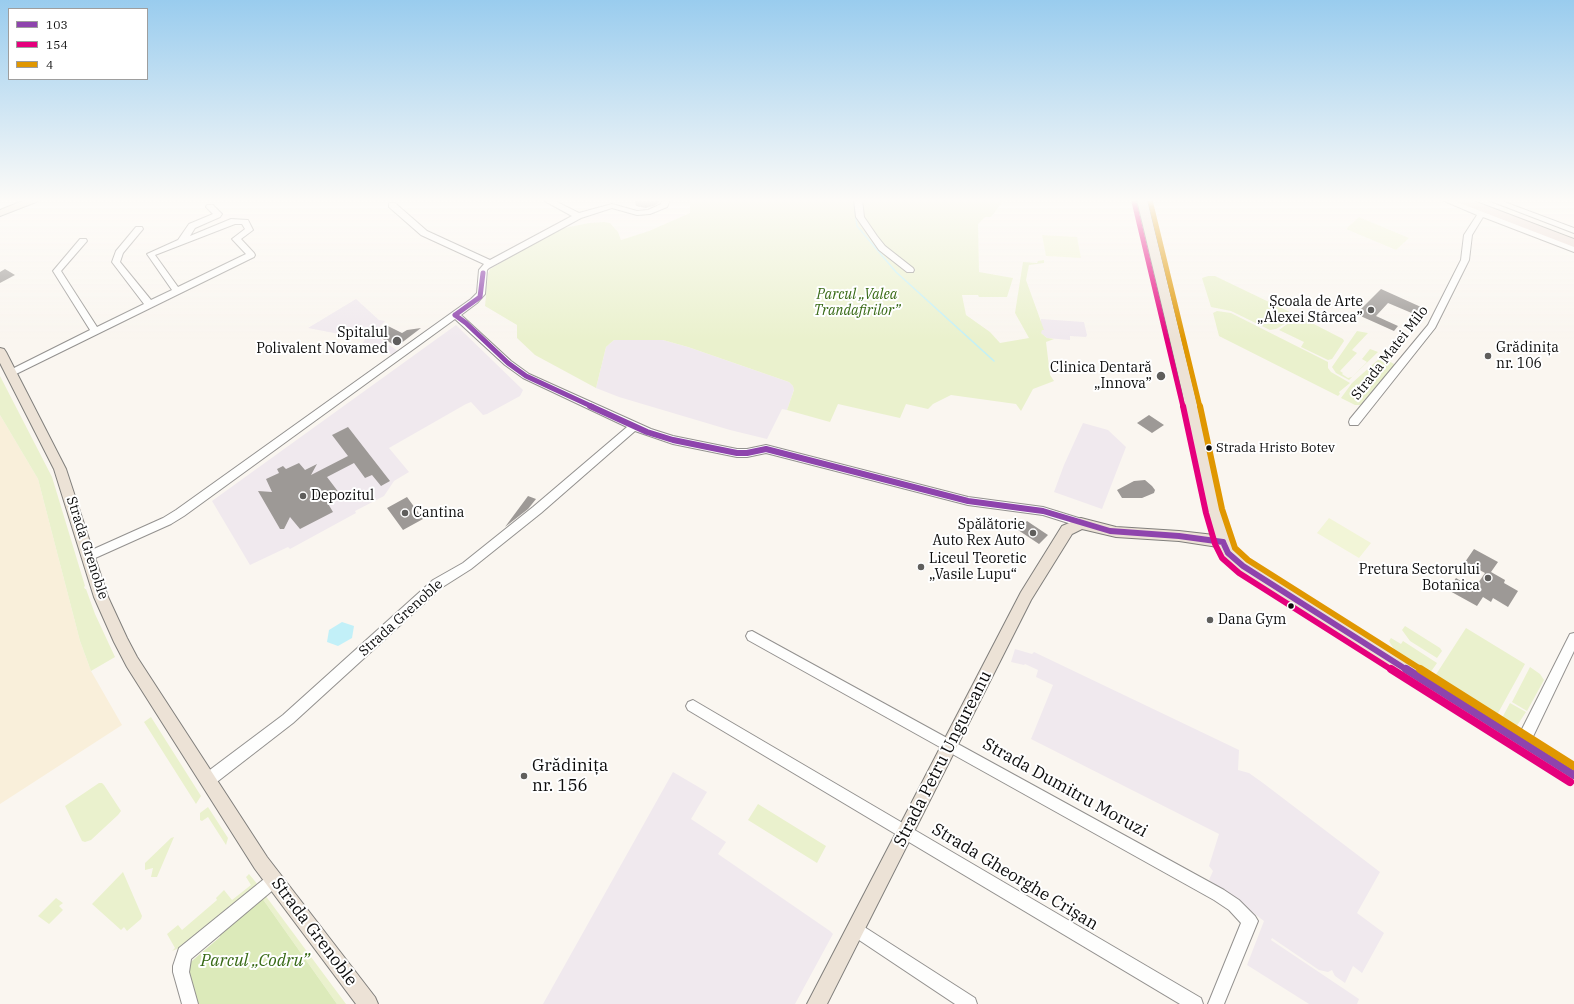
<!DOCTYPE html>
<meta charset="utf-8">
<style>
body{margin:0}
#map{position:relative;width:1574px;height:1004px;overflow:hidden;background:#faf6f0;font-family:"IBM Plex Serif",serif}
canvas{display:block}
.legend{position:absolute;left:8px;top:8px;width:140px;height:72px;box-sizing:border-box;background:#fff;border:1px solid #9e9e9e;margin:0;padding:5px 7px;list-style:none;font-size:12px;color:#0c0c0c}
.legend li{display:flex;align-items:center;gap:8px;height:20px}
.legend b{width:20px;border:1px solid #9e9e9e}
</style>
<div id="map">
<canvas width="1574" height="1004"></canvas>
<ul class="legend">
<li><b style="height:5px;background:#8e44ad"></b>103</li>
<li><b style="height:5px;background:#e5007d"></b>154</li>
<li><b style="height:5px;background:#e09701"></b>4</li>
</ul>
</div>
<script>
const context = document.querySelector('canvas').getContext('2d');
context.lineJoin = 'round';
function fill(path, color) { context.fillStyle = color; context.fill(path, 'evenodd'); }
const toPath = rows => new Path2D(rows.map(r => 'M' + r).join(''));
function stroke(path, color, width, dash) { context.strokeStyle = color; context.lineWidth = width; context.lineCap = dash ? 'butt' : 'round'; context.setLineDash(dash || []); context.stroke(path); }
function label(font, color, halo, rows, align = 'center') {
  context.font = font + ' "IBM Plex Serif",serif'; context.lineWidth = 4; context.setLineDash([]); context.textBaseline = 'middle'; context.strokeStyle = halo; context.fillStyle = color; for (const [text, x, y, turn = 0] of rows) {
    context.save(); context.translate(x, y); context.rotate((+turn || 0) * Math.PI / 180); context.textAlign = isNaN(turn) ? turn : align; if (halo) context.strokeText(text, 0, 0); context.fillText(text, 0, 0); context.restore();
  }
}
const industrial = toPath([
 [356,299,379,320,385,321,373,334,398,351,392,355,375,344,363,343,365,339,308,328],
 [1041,319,1084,322,1087,335,1086,337,1070,336,1070,340,1047,338,1041,333],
 [456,325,523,390,520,396,487,414,483,415,471,402,466,404,389,448,409,472,394,481,384,496,355,511,356,513,290,549,288,547,250,565,212,501],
 [614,340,663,340,688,347,789,382,793,386,794,390,787,410,782,409,767,439,730,430,619,397,596,388,606,347],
 [1083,423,1108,430,1126,447,1102,509,1054,492,1064,465],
 [1015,649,1032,654,1034,652,1239,750,1238,770,1249,773,1263,783,1380,872,1357,913,1384,933,1362,973,1353,966,1345,983,1335,976,1332,970,1328,972,1319,970,1272,938,1271,940,1359,999,1357,1004,1309,1004,1247,965,1264,921,1209,880,1213,871,1209,866,1219,834,1031,739,1053,685,1036,677,1038,670,1025,664,1024,665,1011,662],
 [673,772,707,792,691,819,726,842,718,854,830,931,833,934,795,1004,543,1004]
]);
const farmland = toPath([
 [0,415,38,479,80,641,91,671,122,725,0,804]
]);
const green = toPath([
 [690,200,1004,200,991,217,985,217,978,224,979,272,1013,278,1007,297,979,297,978,295,962,295,966,315,990,332,1000,343,1029,338,1015,313,1023,262,1037,263,1038,261,1044,260,1044,263,1029,265,1026,280,1044,330,1042,330,1041,333,1047,338,1054,339,1046,342,1050,375,1054,381,1033,389,1021,411,1016,404,951,395,933,404,928,409,906,404,900,418,838,404,830,422,787,410,794,390,793,386,789,382,688,347,663,340,614,340,606,347,596,388,535,355,517,338,517,325,485,306,488,274,490,269,559,229,589,223,604,222,610,223,618,232,621,240,649,231,690,213],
 [1208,276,1215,276,1294,314,1290,321,1276,329,1270,330,1231,311,1211,307,1202,278],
 [1217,311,1231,313,1328,362,1328,368,1331,372,1350,383,1339,392,1340,394,1338,396,1219,336,1213,313],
 [1294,319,1304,319,1343,339,1344,341,1332,359,1328,360,1301,347,1304,342,1279,330],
 [1357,331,1368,333,1352,350,1357,353,1340,371,1343,373,1342,374,1348,378,1352,377,1367,362,1362,359,1370,349,1378,352,1349,380,1336,373,1332,367],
 [1381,357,1396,365,1362,405,1355,405,1341,398,1352,383],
 [0,376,52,477,85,586,84,587,85,589,86,589,95,614,115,657,91,671,80,641,38,479,0,415],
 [1405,626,1440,648,1442,651,1437,658,1410,641,1402,630],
 [1466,628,1525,664,1497,715,1435,676],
 [1391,638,1401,644,1403,641,1437,663,1430,673,1395,651,1389,641],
 [1530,667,1540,674,1544,680,1527,711,1512,702],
 [1510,703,1526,712,1516,727,1502,718],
 [151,717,201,796,196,804,144,722],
 [99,783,102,783,104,785,121,811,118,815,91,840,85,842,82,841,65,806],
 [758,804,826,846,817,863,748,820],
 [208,807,228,838,226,845,208,817,202,821,200,820,200,813],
 [174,837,157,877,151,877,153,868,145,870,145,863,171,838],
 [123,872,142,916,141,919,127,931,124,927,121,930,92,904],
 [249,874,259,886,182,947,172,951,175,948,167,934,178,925,182,930,217,900,216,898,224,890,232,900,251,885,246,877],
 [265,895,346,1004,337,1004,262,898],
 [56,898,63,903,59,906,63,910,49,924,38,916]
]);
const forest = toPath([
 [262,898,337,1004,198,1004,186,966,220,937,218,933]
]);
const pitch = toPath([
 [1359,217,1409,238,1396,250,1346,229],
 [1042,235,1077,237,1081,258,1046,256],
 [1329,518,1371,543,1359,558,1317,533]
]);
const water = toPath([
 [342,622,354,626,352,638,338,646,327,642,329,630]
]);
const stream = toPath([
 [854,202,857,226,896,272,994,361]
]);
const building = toPath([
 [636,200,660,200,656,205,646,208,636,206,635,202],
 [5,269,15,275,0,283,0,272],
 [1381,289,1421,307,1414,314,1388,303,1376,316,1398,326,1394,331,1356,314],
 [388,326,402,333,407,330,421,328,400,344,395,345,375,335],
 [1149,415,1164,425,1152,433,1137,423],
 [348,427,390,481,381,486,372,475,365,478,354,463,327,477,343,498,324,497,333,512,300,529,290,517,284,529,280,529,258,491,272,492,266,479,279,473,277,469,283,466,286,469,299,463,305,470,317,464,311,475,348,456,332,435],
 [1145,480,1152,486,1155,490,1154,493,1142,498,1122,498,1117,490,1134,481],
 [528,496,536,499,528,509,505,527],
 [407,497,423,519,403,530,387,508],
 [1027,521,1048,535,1039,544,1018,530],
 [1474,549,1498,562,1491,572,1505,580,1504,583,1518,591,1508,607,1493,598,1491,602,1483,597,1477,606,1448,590,1456,578,1474,589,1485,573,1465,562]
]);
const minor = toPath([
 [543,200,553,200,579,213,612,204,637,211,648,210,661,204,662,200,670,200,667,207,650,214,637,215,612,208,581,218,489,268,487,270,485,294,477,303,461,315,511,361,529,374,651,429,673,436,737,449,747,449,766,445,968,497,1043,507,1085,520,1087,523,1085,526,1081,527,1043,515,968,505,766,453,747,457,737,457,673,444,635,431,541,513,471,569,441,588,293,723,213,785,208,787,203,785,201,780,203,775,283,715,433,580,463,563,533,507,627,427,523,378,505,365,455,319,184,516,171,524,93,559,89,561,85,559,83,556,85,553,163,518,176,510,471,299,477,293,479,270,484,264,421,235,389,207,389,203,395,203,427,231,490,260,572,216,543,200],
 [854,200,862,200,864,217,877,236,885,246,913,268,914,270,913,272,907,272,879,250,856,217,854,200],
 [1442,200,1453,200,1574,246,1574,252,1483,217,1472,235,1469,260,1435,328,1358,425,1350,425,1349,422,1350,419,1428,325,1461,260,1464,235,1477,215,1442,200],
 [1488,200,1499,200,1574,228,1574,233,1488,200],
 [207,205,213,205,222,214,220,217,195,228,190,236,231,219,248,220,253,230,241,239,254,253,255,255,254,257,14,375,8,375,6,373,8,371,90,330,53,271,80,239,86,239,87,241,61,271,97,327,144,304,112,262,116,251,136,227,142,227,143,229,123,253,120,262,151,300,172,290,147,254,178,240,189,224,213,214,206,207,207,205],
 [235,224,242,224,245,229,232,239,246,254,178,287,155,255,235,224],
 [752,631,1224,890,1239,900,1255,916,1258,921,1224,1004,1208,1004,1241,923,1229,910,1214,900,748,640,746,636,748,632,752,631],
 [1574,633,1574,651,1528,747,1523,748,1518,747,1516,742,1518,737,1570,634,1574,633],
 [693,700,1201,998,1203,1004,1180,1004,688,710,686,706,688,702,693,700],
 [274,873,279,875,281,880,279,885,191,959,189,972,198,1004,182,1004,173,972,173,966,179,948,269,875,274,873],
 [855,921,975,998,977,1004,955,1004,850,934,847,929,850,924,855,921]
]);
const major = toPath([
 [25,200,38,200,36,202,0,216,0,210,25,200],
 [1137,200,1147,200,1194,391,1221,511,1233,549,1248,562,1574,766,1574,783,1238,570,1223,557,1218,547,1179,541,1116,537,1082,529,1072,534,1031,600,827,1004,807,1004,1021,592,1062,526,1081,518,1116,527,1179,531,1214,535,1207,511,1182,391,1137,200],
 [0,348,4,349,6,352,66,469,108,597,127,638,137,657,267,857,375,997,378,1004,356,1004,255,869,127,667,114,642,94,597,54,469,0,363,0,348]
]);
const highway = toPath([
 [1455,200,1471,200,1574,239,1574,247,1457,202,1455,200]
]);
const bus1Far2 = toPath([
 [455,315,466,323,508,363,526,376,593,407],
 [455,315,480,297,483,273]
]);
const bus1Far1 = toPath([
 [590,406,647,432,673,440,737,453,747,453,766,449,968,501,1043,511,1110,531,1179,536,1223,542],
 [1223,542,1228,553,1243,566,1407,670]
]);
const bus1 = toPath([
 [1406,669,1574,775]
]);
const bus2Far2 = toPath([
 [1134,202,1183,407]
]);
const bus2Far1 = toPath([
 [1183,406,1206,513,1215,544,1222,558,1239,573,1392,670]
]);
const bus2 = toPath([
 [1391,669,1570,782]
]);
const bus3Far2 = toPath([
 [1150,200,1200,407]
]);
const bus3Far1 = toPath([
 [1200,406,1222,509,1235,548,1248,560,1422,670]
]);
const bus3 = toPath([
 [1420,669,1574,766]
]);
const markers = [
 [1371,310,4,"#5f5e5c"],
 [397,341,5,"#5f5e5c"],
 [1488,356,4,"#5f5e5c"],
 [1161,376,5,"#5f5e5c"],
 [1209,448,3.5,"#0c0c0c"],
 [303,496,4,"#5f5e5c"],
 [405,513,4,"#5f5e5c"],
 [1033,533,4,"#5f5e5c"],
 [921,567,4,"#5f5e5c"],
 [1488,578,4,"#5f5e5c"],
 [1291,606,3.5,"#0c0c0c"],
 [1210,620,4,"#5f5e5c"],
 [524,776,4,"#5f5e5c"]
];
const busNames = [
 ["Strada Hristo Botev",1216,448]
];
const parkNames = [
 ["Parcul „Valea",857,295],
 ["Trandafirilor”",857,311]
];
const poiNames = [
 ["Școala de Arte",1363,302],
 ["„Alexei Stârcea”",1363,318],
 ["Spitalul",388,333],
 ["Polivalent Novamed",388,349],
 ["Grădinița",1496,348,"left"],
 ["nr. 106",1496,364,"left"],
 ["Clinica Dentară",1152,368],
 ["„Innova”",1152,384],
 ["Depozitul",311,496,"left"],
 ["Cantina",413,513,"left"],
 ["Spălătorie",1025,525],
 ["Auto Rex Auto",1025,541],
 ["Liceul Teoretic",929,559,"left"],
 ["„Vasile Lupu“",929,575,"left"],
 ["Pretura Sectorului",1480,570],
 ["Botanica",1480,586],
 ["Dana Gym",1218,620,"left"]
];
const streetNames = [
 ["Strada Matei Milo",1390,353,-52],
 ["Strada Grenoble",87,548,72],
 ["Strada Grenoble",401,618,-42]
];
const nearStreetnames = [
 ["Strada Petru Ungureanu",943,759,-63],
 ["Strada Dumitru Moruzi",1065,788,29],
 ["Strada Gheorghe Crișan",1015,877,31],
 ["Strada Grenoble",314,932,53]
];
const nearPoinames = [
 ["Grădinița",532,766],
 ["nr. 156",532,786]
];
const nearParknames = [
 ["Parcul „Codru”",255,961]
];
fill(industrial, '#f0e9ee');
fill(farmland, '#f9efda');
fill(green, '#eaf1cd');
fill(forest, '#dceaba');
fill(pitch, '#f2f5d7');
fill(water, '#c2f0f8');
stroke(stream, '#c2f0f8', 1.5);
fill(building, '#9d9996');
stroke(minor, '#93918f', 2);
stroke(major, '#807f7c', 2);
stroke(highway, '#807f7c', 2);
fill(minor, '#fefefd');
fill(major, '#ece2d6');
fill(highway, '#ead9d3');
stroke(bus1Far2, '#8e44ad', 5);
stroke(bus1Far1, '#8e44ad', 6);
stroke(bus1, '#8e44ad', 8);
stroke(bus2Far2, '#e5007d', 5);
stroke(bus2Far1, '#e5007d', 6);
stroke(bus2, '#e5007d', 8);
stroke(bus3Far2, '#e09701', 5);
stroke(bus3Far1, '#e09701', 6);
stroke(bus3, '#e09701', 8);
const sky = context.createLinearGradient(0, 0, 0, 340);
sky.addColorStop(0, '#9ce');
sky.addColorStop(0.59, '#fdfbf8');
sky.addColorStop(1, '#fdfbf800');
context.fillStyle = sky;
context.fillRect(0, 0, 1574, 340);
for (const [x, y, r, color] of markers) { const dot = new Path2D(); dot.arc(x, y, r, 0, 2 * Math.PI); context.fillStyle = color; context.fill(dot); stroke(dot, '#fff', 1.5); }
label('13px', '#0c0c0c', '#fff', busNames, 'left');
label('italic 14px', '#386a16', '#fff', parkNames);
label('14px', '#0c0c0c', '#fff', poiNames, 'right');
label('14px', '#0c0c0c', '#fff', streetNames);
label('17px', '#0c0c0c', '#fff', nearStreetnames);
label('17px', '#0c0c0c', '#fff', nearPoinames, 'left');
label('italic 17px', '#386a16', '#fff', nearParknames);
</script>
